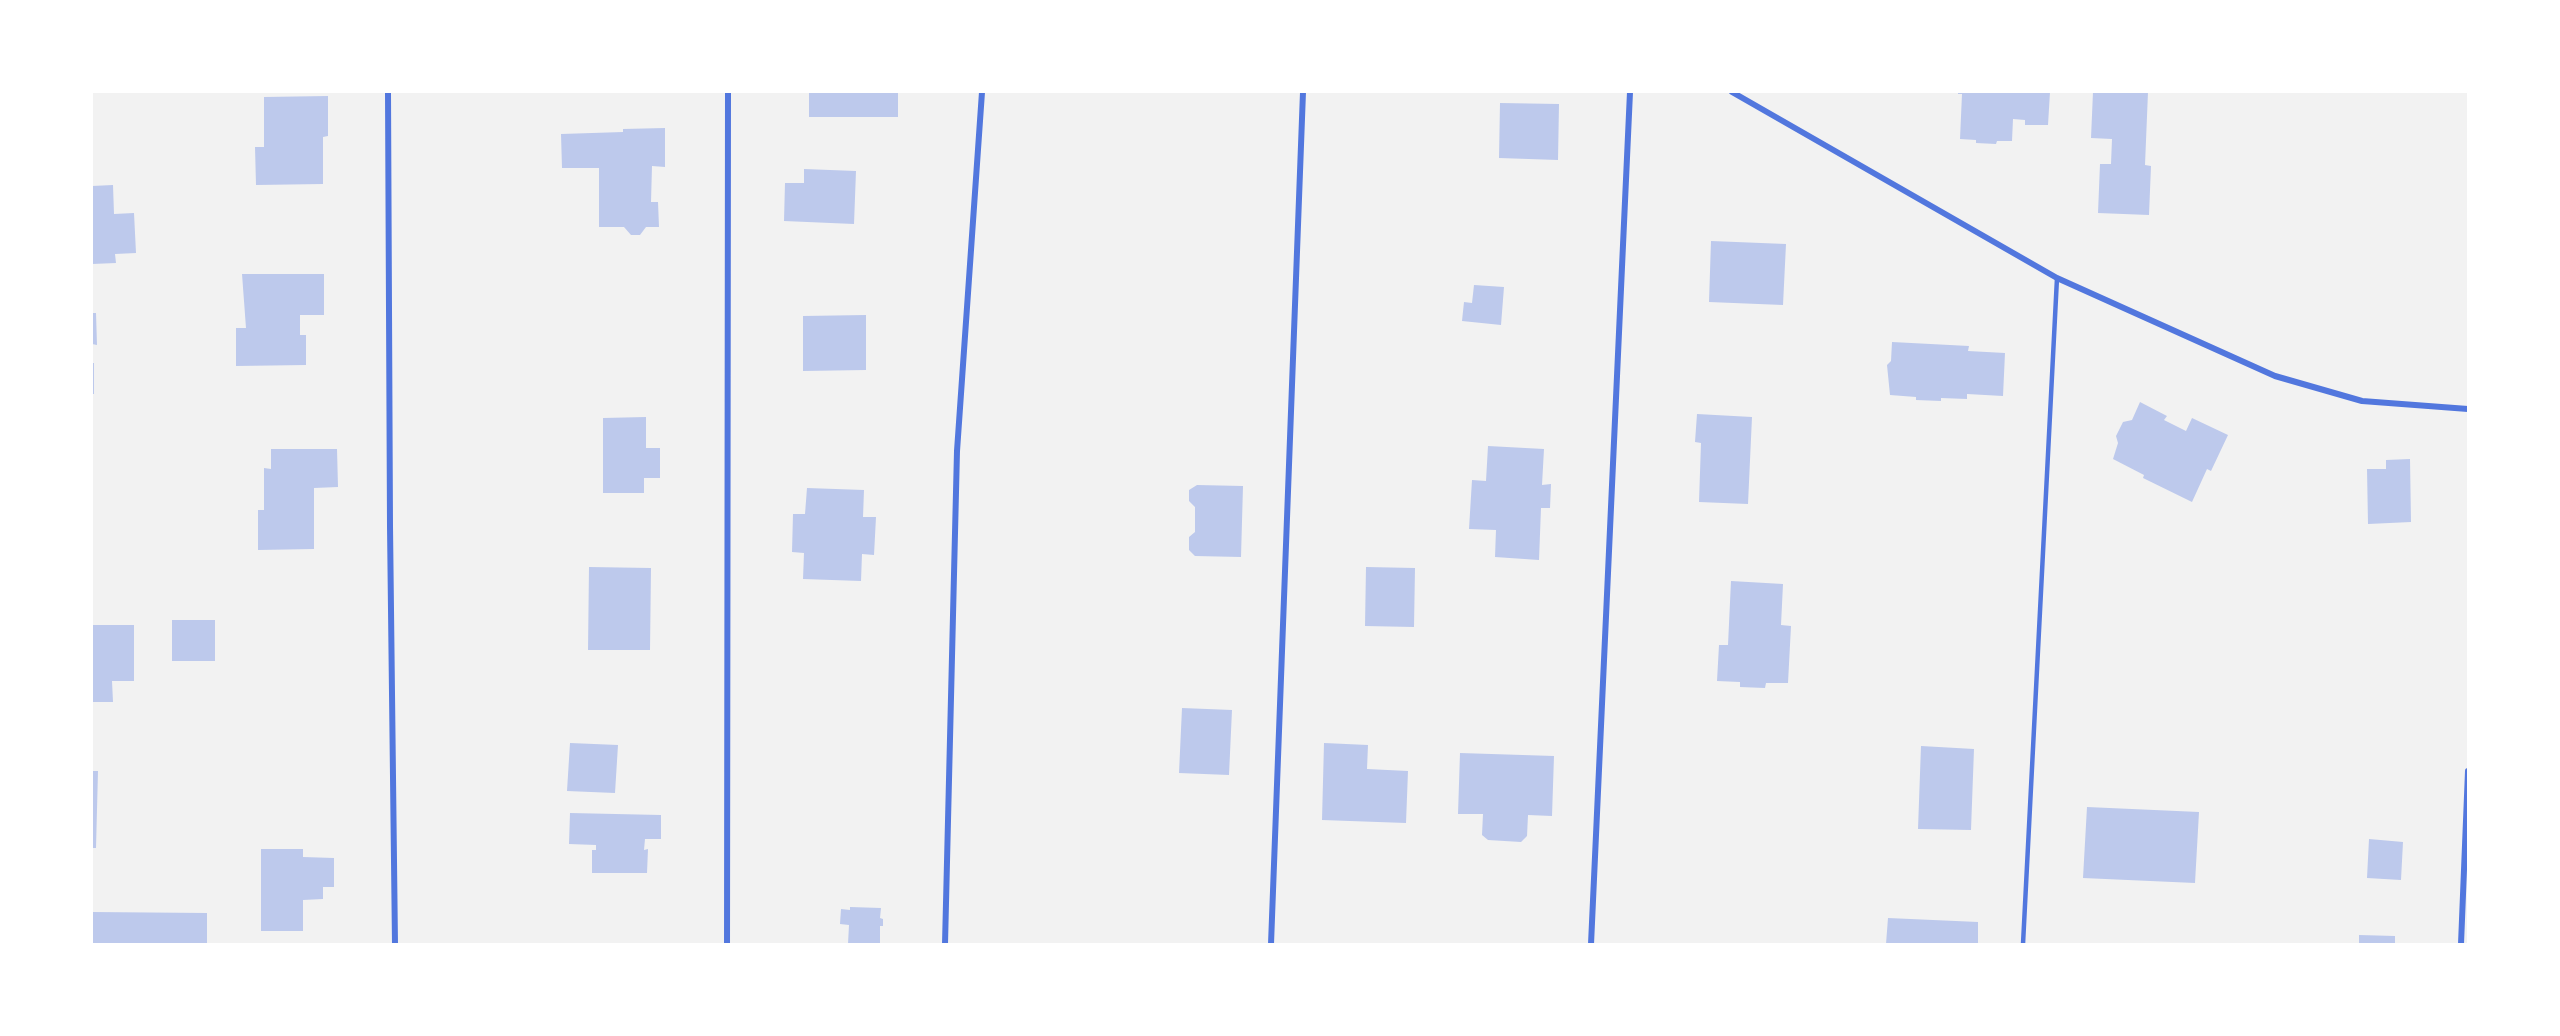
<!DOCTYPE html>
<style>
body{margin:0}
#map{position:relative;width:2560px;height:1036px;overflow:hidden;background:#f2f2f2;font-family:"Sofia Sans Condensed",sans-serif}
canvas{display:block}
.frame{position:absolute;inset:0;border:93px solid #fff;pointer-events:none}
</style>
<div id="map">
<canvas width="2560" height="1036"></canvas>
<div class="frame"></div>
</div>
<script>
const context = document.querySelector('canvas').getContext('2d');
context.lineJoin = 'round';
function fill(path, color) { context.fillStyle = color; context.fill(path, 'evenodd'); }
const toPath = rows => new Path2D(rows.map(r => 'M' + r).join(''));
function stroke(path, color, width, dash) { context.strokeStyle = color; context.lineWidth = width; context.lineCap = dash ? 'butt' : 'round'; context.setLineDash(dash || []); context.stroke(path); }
const building = toPath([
 [809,92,898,92,898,117,809,117],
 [1958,92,2050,92,2048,125,2025,125,2025,120,2013,119,2012,141,1997,141,1996,144,1976,143,1976,140,1960,139,1962,94,1958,94],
 [2093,92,2148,92,2145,165,2151,166,2149,215,2098,213,2100,164,2111,164,2112,139,2091,138],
 [328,96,328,136,323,137,323,184,256,185,255,147,264,147,264,97],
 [1500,103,1559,104,1558,160,1499,158],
 [665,128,665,167,652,166,651,202,658,202,659,227,646,227,640,235,631,235,624,227,599,227,599,168,562,168,561,134,623,132,623,129],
 [804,169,856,171,854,224,784,221,785,183,804,183],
 [113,185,114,214,134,213,136,253,115,254,116,263,92,264,92,186],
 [1711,241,1786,244,1783,305,1709,302],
 [242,274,324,274,324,315,300,315,300,335,306,335,306,365,236,366,236,328,246,328],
 [1474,285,1504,287,1501,325,1462,321,1464,302,1472,303],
 [92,313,96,313,97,345,92,344],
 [866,315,866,370,803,371,803,316],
 [1892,342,1969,346,1968,351,2005,353,2003,396,1967,394,1967,399,1941,398,1941,401,1916,400,1916,397,1890,395,1887,365,1891,361],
 [92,363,94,363,94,394,92,394],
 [2140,402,2167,416,2164,420,2186,431,2192,418,2228,435,2211,471,2207,469,2192,502,2143,478,2144,475,2113,459,2118,443,2116,436,2123,422,2132,420],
 [1697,414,1752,417,1748,504,1699,502,1701,443,1695,442],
 [646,417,646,448,660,448,660,478,644,478,644,493,603,493,603,418],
 [1488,446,1544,449,1542,485,1551,484,1550,508,1541,508,1539,560,1495,557,1496,530,1469,529,1472,480,1486,481],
 [271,449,337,449,338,487,314,488,314,549,258,550,258,510,264,510,264,468,271,469],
 [2410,459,2411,522,2368,524,2367,469,2386,469,2386,460],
 [1197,485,1243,486,1241,557,1195,556,1189,550,1189,537,1195,532,1195,507,1189,501,1189,490],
 [807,488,864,490,863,517,876,517,874,555,862,554,861,581,803,579,804,553,792,552,793,514,805,514],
 [589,567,651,568,650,650,588,650],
 [1366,567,1415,568,1414,627,1365,626],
 [1731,581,1783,584,1781,625,1791,626,1788,683,1766,683,1765,688,1740,687,1740,682,1717,681,1719,645,1728,645],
 [172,620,215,620,215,661,172,661],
 [92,625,134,625,134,681,112,681,113,702,92,702],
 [1182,708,1232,710,1229,775,1179,773],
 [570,743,618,745,615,793,567,791],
 [1324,743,1368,745,1367,769,1408,771,1406,823,1322,820],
 [1921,746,1974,749,1971,830,1918,829],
 [1460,753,1554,756,1552,816,1528,815,1527,836,1521,842,1488,840,1482,835,1483,814,1458,814],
 [92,771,98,771,96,848,92,848],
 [2087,807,2199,812,2195,883,2083,878],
 [570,813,661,815,661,839,645,839,644,850,648,849,647,873,592,873,592,850,596,850,596,845,569,844],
 [2369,839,2403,842,2401,880,2367,878],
 [261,849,303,849,303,857,334,858,334,887,323,887,323,899,303,900,303,931,261,931],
 [850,907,881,908,880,918,883,919,883,926,880,926,880,944,848,944,849,925,840,924,841,909,850,910],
 [92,912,207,913,207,944,92,944],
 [1888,918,1978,922,1978,944,1886,944],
 [2359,935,2395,936,2395,944,2359,944]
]);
const service = toPath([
 [2023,944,2057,278]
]);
const minor = toPath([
 [388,92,390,526,395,944],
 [1732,92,2057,278,2275,376,2362,401,2468,409],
 [727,944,728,92],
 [945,944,957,451,982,92],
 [1271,944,1303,92],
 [1591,944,1630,92],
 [2461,944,2468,771]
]);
fill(building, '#bdc9ec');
stroke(service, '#5277de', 4.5);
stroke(minor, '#5277de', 6);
</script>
